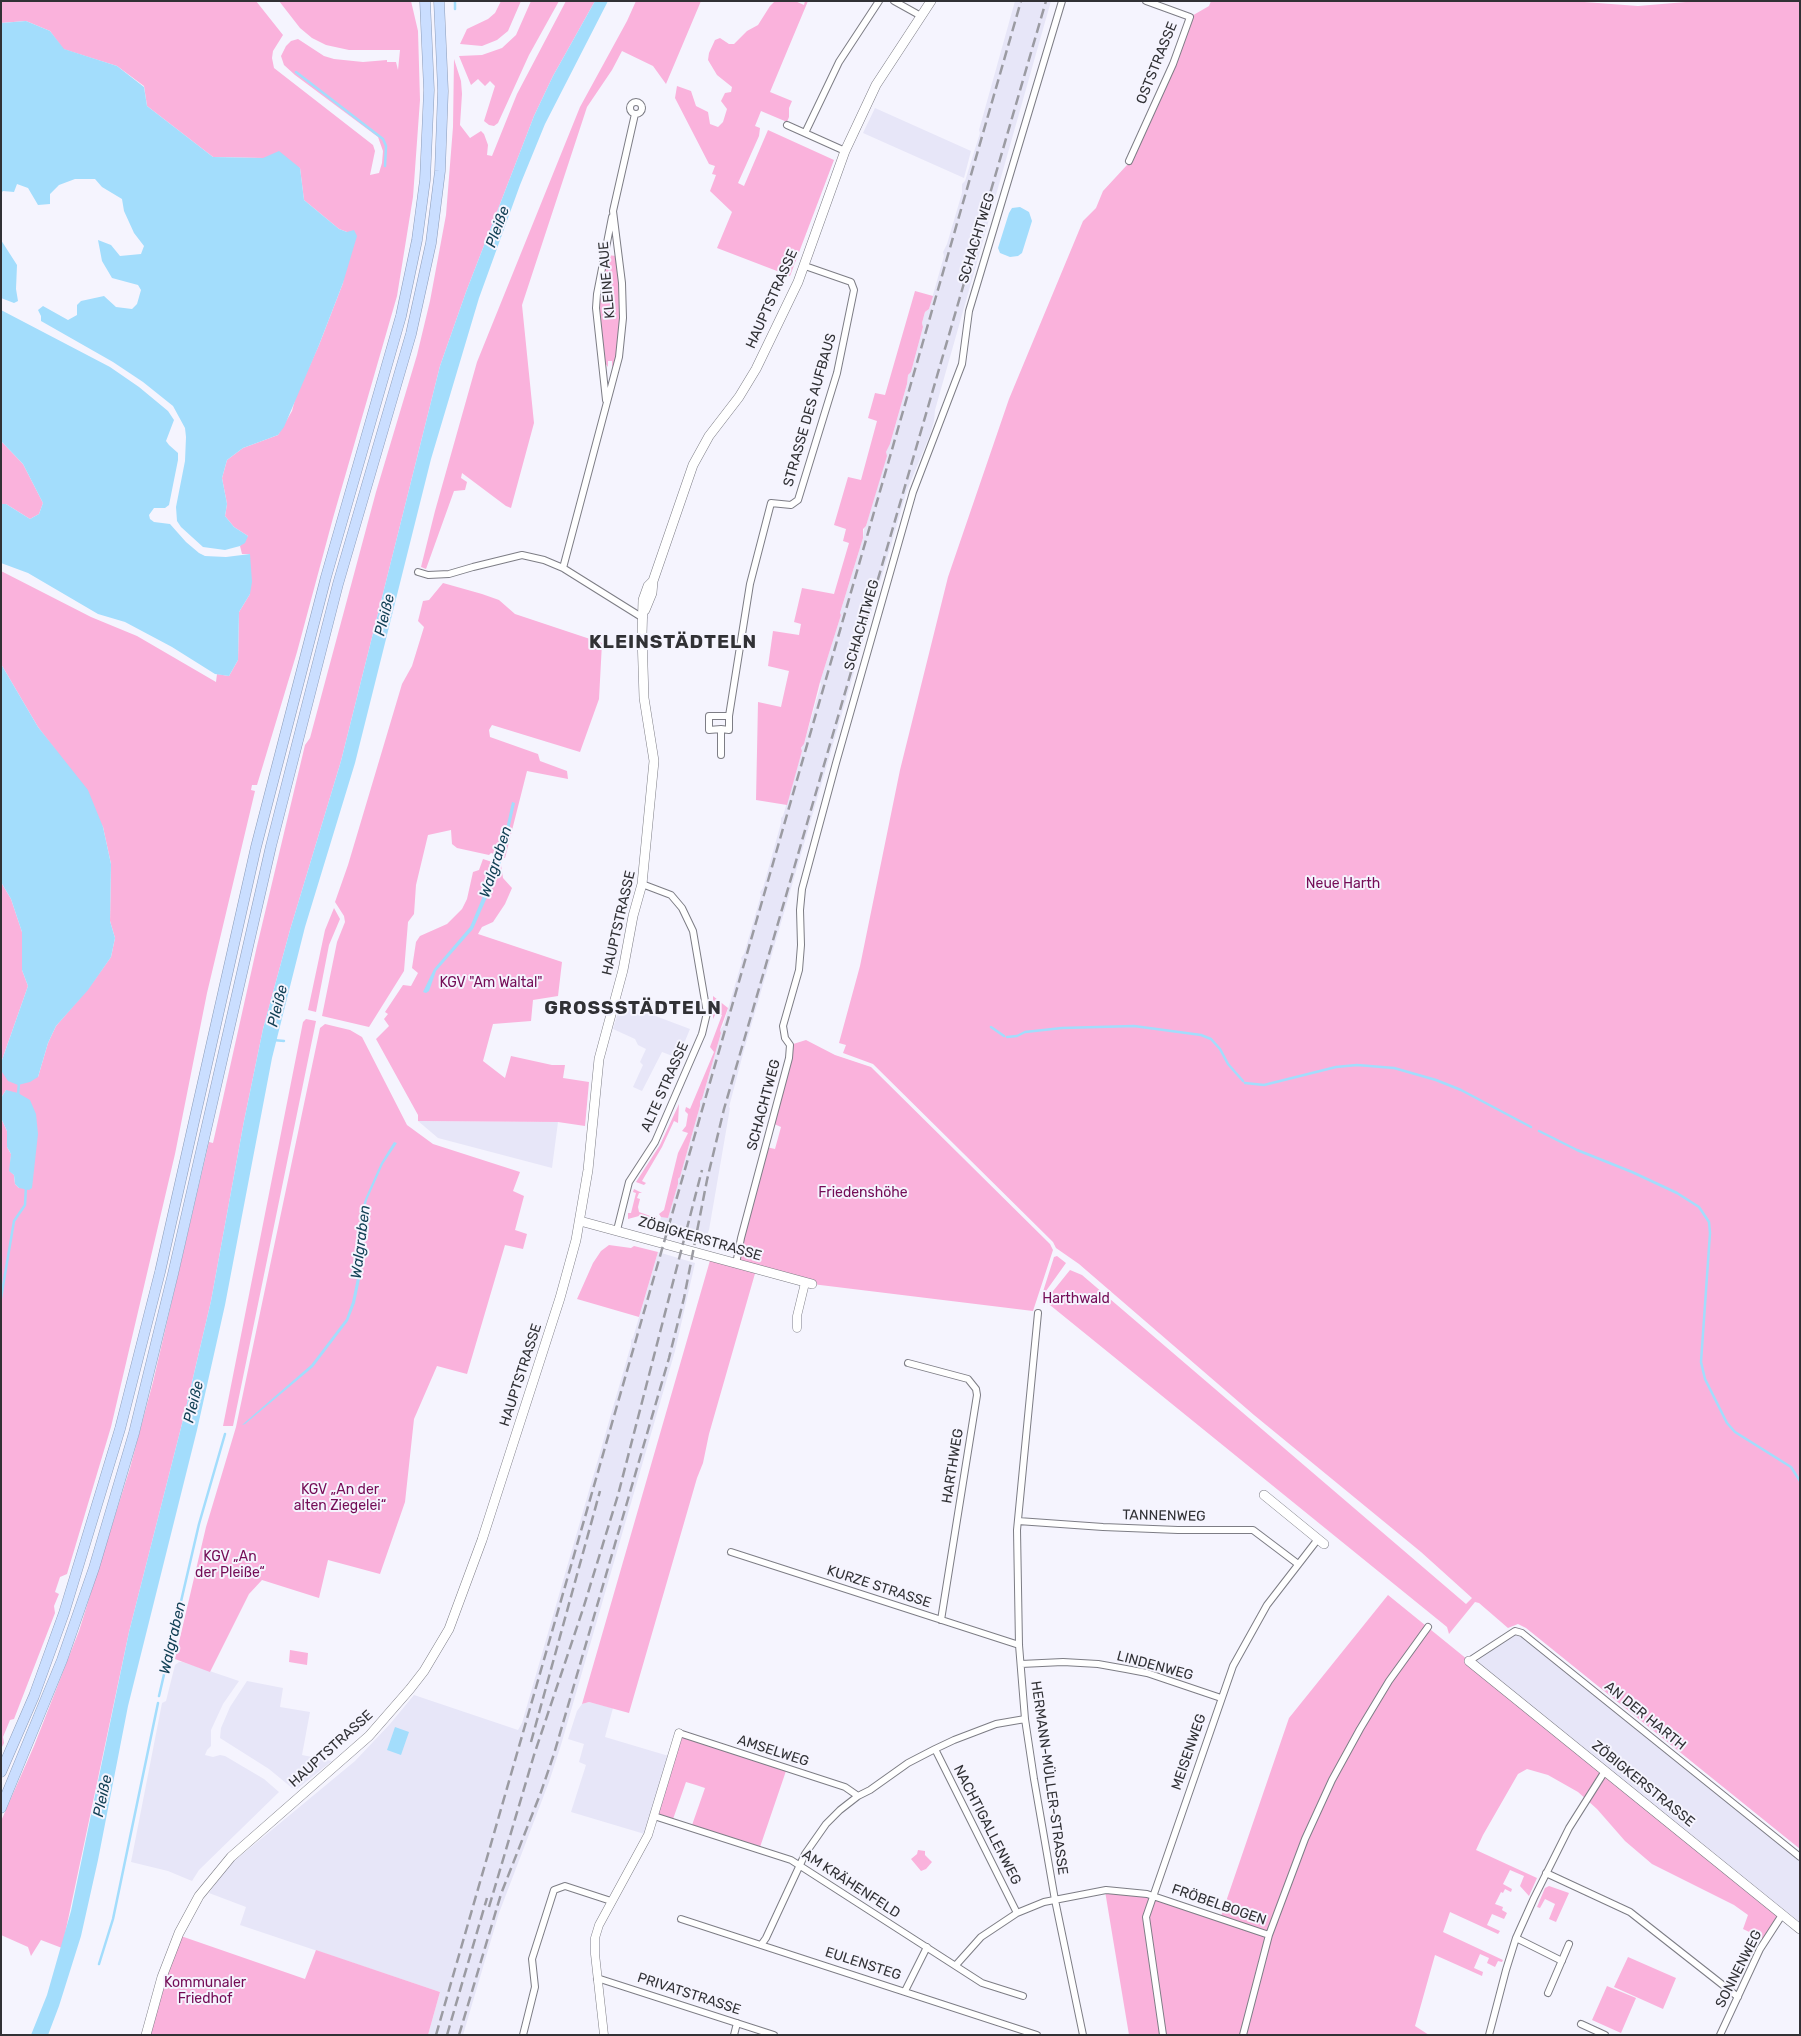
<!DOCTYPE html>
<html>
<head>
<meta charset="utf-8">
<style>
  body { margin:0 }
  #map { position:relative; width:1801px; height:2036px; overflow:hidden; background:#f5f4fe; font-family:Rubik,sans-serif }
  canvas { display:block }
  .frame { position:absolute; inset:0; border:2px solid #313135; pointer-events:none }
</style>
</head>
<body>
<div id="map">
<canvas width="1801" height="2036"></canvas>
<div class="frame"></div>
</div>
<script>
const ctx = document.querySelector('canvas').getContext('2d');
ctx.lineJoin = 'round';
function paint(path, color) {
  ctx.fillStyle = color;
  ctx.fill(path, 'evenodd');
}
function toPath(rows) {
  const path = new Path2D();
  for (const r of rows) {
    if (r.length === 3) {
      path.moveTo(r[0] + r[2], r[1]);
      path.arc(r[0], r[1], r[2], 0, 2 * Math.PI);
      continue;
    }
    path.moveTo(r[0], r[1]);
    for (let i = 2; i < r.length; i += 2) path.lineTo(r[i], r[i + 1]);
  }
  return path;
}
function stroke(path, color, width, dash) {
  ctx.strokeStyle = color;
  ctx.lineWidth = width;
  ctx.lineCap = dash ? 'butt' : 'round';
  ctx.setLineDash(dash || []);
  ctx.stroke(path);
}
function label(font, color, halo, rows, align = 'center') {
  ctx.font = font + ' Rubik,sans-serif';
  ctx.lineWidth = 4;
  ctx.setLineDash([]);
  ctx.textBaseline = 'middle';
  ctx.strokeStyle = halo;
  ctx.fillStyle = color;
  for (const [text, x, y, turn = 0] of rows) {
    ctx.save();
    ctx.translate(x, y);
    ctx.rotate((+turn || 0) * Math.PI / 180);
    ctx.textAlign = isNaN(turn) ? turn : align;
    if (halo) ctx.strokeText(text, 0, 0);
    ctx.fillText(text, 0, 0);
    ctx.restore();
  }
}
paint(toPath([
  [1015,1,1051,1,935,410,934,421,930,435,907,490,744,1050,729,1107,730,1108,709,1230,703,1245,657,1232,661,1217,668,1217,678,1184,678,1179,680,1177,700,1106,700,1101,702,1099,721,1033,720,1030,723,1026,742,961,741,958,744,954,761,895,760,892,763,888,781,823,781,818,783,816,802,751,801,749,804,744,821,684,820,682,841,615,840,613,863,538,864,529,866,526,886,456,886,452,890,444,907,384,908,375,911,372,923,327,922,323,925,312,929,309,944,256,943,252,947,244,962,193,962,184,965,181,980,133,979,130],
  [875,108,971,151,964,178,863,133],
  [621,1003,690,1029,678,1058,662,1052,642,1091,633,1087,643,1065,640,1062,646,1049,638,1045,635,1039,613,1029],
  [418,1121,558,1122,552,1168,438,1138],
  [658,1252,695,1263,675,1351,561,1745,549,1782,499,1913,463,2035,428,2035,440,1992,240,1925,246,1907,209,1893,227,1867,355,1761,390,1724,414,1695,518,1730,522,1723,631,1345,631,1340,633,1338],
  [1515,1631,1800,1857,1800,1929,1469,1661],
  [179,1662,183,1662,239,1681,223,1704,211,1730,211,1746,207,1750,205,1755,213,1757,220,1755,225,1756,264,1779,279,1792,199,1870,192,1881,168,1871,131,1862,162,1703,166,1701,175,1665],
  [247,1681,283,1688,280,1707,310,1712,302,1755,332,1761,297,1789,292,1788,269,1769,220,1738,221,1728,230,1707],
  [589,1702,613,1708,605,1737,672,1757,648,1835,571,1812,586,1765,579,1762,584,1744,568,1739,577,1711,582,1704]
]), '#e7e6f8');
paint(toPath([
  [1,1,256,1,283,35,273,51,272,58,274,68,373,145,375,151,370,175,379,173,382,163,383,151,378,137,295,75,284,65,281,56,286,46,291,41,298,39,324,56,334,59,363,62,387,60,387,62,396,62,398,70,400,50,349,50,326,45,312,38,300,28,279,1,411,1,418,31,420,100,413,197,397,296,333,518,297,652,257,785,252,785,251,790,255,791,207,993,175,1154,111,1427,67,1574,60,1577,55,1592,59,1594,54,1606,55,1613,14,1719,10,1720,3,1737,4,1743,1,1749,1,1118,7,1131,7,1147,11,1154,10,1171,14,1175,15,1184,19,1188,32,1188,32,1175,6,1090,1,1098,1,882,11,899,22,932,22,970,28,986,2,1060,38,1077,48,1043,56,1026,88,989,111,957,115,938,110,921,111,864,103,827,57,752,38,727,1,664,1,571,91,617,137,636,216,682,217,674,229,676,238,660,239,612,250,594,250,554,242,554,240,546,248,536,234,527,225,516,227,504,222,478,227,460,243,448,278,435,292,411,296,396,319,345,343,283,347,232,339,229,304,200,300,168,263,158,213,157,147,106,144,86,117,66,63,49,50,31,26,21,1,23],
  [501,1,521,1,508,31,497,40,482,46,460,44,467,29,488,19,495,13],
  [531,1,559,1,529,55,498,123,494,126,489,125,484,121,495,86,490,81,485,86,478,79,471,85,459,56,482,55,502,48,516,35],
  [566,1,595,1,553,76,534,116,466,292,440,366,341,761,290,930,263,1029,244,1121,211,1301,185,1412,129,1632,62,1948,41,1940,31,1956,28,1947,1,1935,1,1821,34,1746,79,1631,130,1468,153,1382,209,1142,213,1143,257,946,305,745,310,738,376,492,417,355,430,301,446,215,453,127,454,59,461,81,462,94,460,125,470,138,481,131,484,134,488,145,487,155,492,156,517,94],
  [636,1,701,1,666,84,653,66,622,51,612,70,587,107,522,305,534,423,511,508,506,506,462,473,461,478,467,482,465,490,454,491,426,569,421,567,435,511,477,362,580,107,627,21],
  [775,1,795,1,804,5,805,1,808,1,770,92,792,101,789,108,789,117,787,122,761,111,755,126,760,128,759,136,738,183,744,186,768,130,834,160,790,276,717,248,732,212,710,191,716,175,712,174,715,166,709,164,675,98,677,86,691,91,696,106,708,112,710,124,718,127,723,122,727,109,721,101,725,93,731,92,732,87,717,75,708,60,709,53,715,40,720,38,729,44,734,44,747,31,758,25,770,6],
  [1211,1,1571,1,1638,6,1698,1,1800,1,1800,1849,1526,1628,1518,1624,1508,1628,1479,1603,1475,1602,1449,1634,1447,1627,1045,1301,1070,1270,1082,1275,1466,1604,1472,1598,1421,1552,1254,1415,1079,1264,1056,1248,1053,1242,873,1064,843,1053,846,1045,839,1043,860,966,900,770,948,577,1009,399,1083,221,1096,208,1103,191,1127,165,1173,64,1190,17,1209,6],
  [606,255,617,256,620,283,620,318,616,357,612,368,612,361,608,361,608,367,605,363,599,308,599,294],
  [915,291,933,296,929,309,925,312,922,323,923,327,911,372,908,375,907,384,890,444,886,452,887,456,866,526,863,529,863,538,840,613,841,615,820,682,804,744,801,748,802,751,787,805,756,800,758,702,781,707,789,671,768,666,773,631,799,635,801,624,794,622,802,588,834,594,849,543,843,541,846,529,834,525,848,477,861,480,877,421,868,418,875,393,885,395],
  [1,441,23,464,43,503,39,514,30,519,6,504,1,504],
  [443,583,482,594,499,600,515,614,602,643,599,699,580,752,492,725,489,730,490,737,538,754,540,761,567,771,568,779,527,771,505,858,491,853,489,855,457,848,452,844,451,830,428,835,416,885,414,914,408,922,404,971,369,1027,322,1016,337,942,345,922,344,916,335,902,348,865,402,684,412,666,424,627,418,621,423,601,429,600],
  [483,859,501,865,503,878,512,888,505,904,493,922,482,927,478,934,562,962,558,996,533,1000,531,1021,493,1024,483,1061,505,1078,511,1056,552,1065,565,1065,563,1078,589,1082,585,1126,558,1122,418,1121,418,1115,376,1039,389,1026,384,1019,388,1014,385,1012,403,985,411,986,418,973,412,968,416,942,420,936,447,924,462,909,467,899,473,872,479,870],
  [334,908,340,919,329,945,316,1012,308,1010,325,930],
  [713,996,728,1008,720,1030,721,1033,702,1099,700,1101,700,1106,680,1177,678,1179,678,1184,668,1218,661,1217,659,1214,664,1210,678,1153,688,1133,682,1131,686,1126,688,1114,685,1111,686,1107,690,1109,714,1052,710,1047,722,1015,715,1015,713,1019],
  [306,1019,316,1021,233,1426,223,1426,303,1022],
  [325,1024,350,1030,362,1037,407,1125,433,1144,520,1172,513,1191,524,1196,515,1230,527,1234,523,1249,505,1245,467,1374,437,1366,414,1419,405,1502,380,1574,328,1560,319,1598,262,1580,249,1594,210,1672,175,1659,206,1527,236,1427,320,1028],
  [806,1040,835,1055,871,1067,1050,1244,1053,1250,1033,1311,812,1284,756,1270,709,1434,703,1463,697,1478,629,1713,589,1702,582,1704,711,1257,736,1264,766,1147,775,1149,781,1127,772,1123,790,1045],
  [679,1104,678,1123,674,1121,662,1147,642,1181,646,1183,644,1185,636,1182,660,1145],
  [634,1189,642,1193,639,1193,637,1198,640,1199,638,1207,639,1212,653,1217,656,1216,657,1217,656,1221,639,1216,628,1219,628,1213,631,1213,636,1193,633,1192],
  [609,1245,631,1248,634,1246,658,1252,639,1317,577,1299,593,1263,601,1251],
  [1057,1256,1066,1263,1041,1298,1054,1257],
  [1388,1595,1782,1915,1766,1940,1743,1929,1748,1915,1734,1905,1652,1864,1625,1841,1597,1809,1578,1792,1548,1775,1527,1769,1518,1774,1483,1835,1476,1850,1537,1878,1529,1896,1520,1886,1524,1876,1510,1870,1503,1884,1512,1889,1511,1892,1505,1889,1503,1893,1501,1892,1495,1904,1503,1907,1502,1910,1507,1913,1504,1919,1492,1914,1487,1925,1500,1931,1498,1934,1450,1912,1443,1932,1503,1960,1502,1962,1498,1961,1495,1967,1487,1963,1489,1958,1480,1954,1474,1968,1483,1972,1482,1976,1435,1955,1415,2026,1429,2035,1129,2035,1105,1891,1147,1894,1220,1919,1289,1718],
  [290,1650,308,1653,307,1665,289,1662],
  [679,1733,787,1768,759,1850,691,1828,705,1788,696,1785,686,1782,672,1822,654,1816],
  [918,1850,925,1851,925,1855,932,1862,926,1869,921,1871,911,1859,917,1854],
  [1549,1886,1569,1893,1556,1922,1549,1919,1555,1904,1545,1899,1540,1908,1537,1907,1545,1888],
  [178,1935,305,1979,316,1950,440,1992,428,2035,146,2035],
  [1628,1957,1676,1978,1663,2009,1614,1987],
  [1607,1986,1636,1998,1621,2033,1592,2020]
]), '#fab2dc');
paint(toPath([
  [595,1,608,1,545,124,520,185,479,298,431,459,355,763,305,927,272,1058,225,1305,197,1430,128,1706,98,1860,81,1936,59,2006,48,2035,31,2035,47,1995,71,1911,129,1632,185,1412,211,1301,244,1121,263,1029,290,930,341,761,440,366,466,292,534,116,553,76],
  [26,21,50,31,64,49,117,66,144,87,147,106,213,157,263,158,279,151,300,168,304,200,339,229,347,232,354,230,357,236,343,283,319,345,284,427,278,435,243,448,227,460,222,478,227,504,225,516,234,527,248,536,245,543,240,546,225,550,203,547,181,527,177,521,176,507,185,461,186,437,185,428,173,406,143,382,113,362,41,321,41,316,38,310,43,306,68,320,77,315,77,305,81,301,104,296,116,307,132,309,137,304,141,290,138,285,112,278,102,261,98,240,111,245,120,256,141,254,144,246,134,233,124,211,122,199,102,187,95,179,75,179,59,185,50,194,50,204,38,205,28,188,17,184,14,192,3,191,1,193,1,23],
  [1020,207,1029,212,1032,221,1022,253,1018,256,1010,257,1000,253,998,248,1009,213,1012,208],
  [1,240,17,265,16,289,18,301,14,303,1,298],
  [1,310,110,367,139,387,168,411,174,420,166,441,169,445,178,453,178,460,169,505,165,508,154,508,149,515,150,519,154,522,170,524,186,542,199,553,205,556,226,557,250,554,252,582,250,594,239,612,238,660,229,676,215,674,172,647,125,622,98,614,28,573,1,563,1,504,6,504,30,519,39,514,43,503,23,464,1,441],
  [1,664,38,727,88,790,103,827,111,864,110,921,115,938,111,957,88,990,56,1026,48,1043,38,1077,30,1082,18,1085,8,1081,2,1072,2,1060,28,986,22,970,22,932,11,899,1,882],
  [512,802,515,803,503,857,500,856],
  [497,863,501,865,500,868,473,929,436,971,429,991,426,993,423,992,434,969,470,927],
  [6,1090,18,1093,30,1100,36,1114,38,1134,32,1188,29,1190,19,1188,15,1184,14,1175,9,1171,11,1154,7,1147,7,1131,1,1118,1,1098],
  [394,1142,397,1143,383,1164,367,1200,363,1216,363,1264,355,1303,348,1321,313,1367,245,1424,242,1425,311,1365,346,1319,352,1302,360,1264,360,1216,365,1199,381,1163],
  [395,1727,409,1732,401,1755,387,1750]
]), '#a3ddfc');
stroke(toPath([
  [455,1,455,9],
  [296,72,383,139,386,146,385,166],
  [498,867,502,855],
  [991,1027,1004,1036],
  [1007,1037,1017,1036,1025,1032,1062,1028,1134,1026,1201,1035,1211,1039,1220,1049,1228,1064,1243,1081],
  [273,1040,284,1041],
  [1245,1083,1264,1085,1336,1067,1357,1065,1394,1068,1436,1080,1461,1090,1531,1127],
  [18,1096,19,1082],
  [1539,1131,1577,1150,1632,1172,1677,1193,1699,1207,1709,1222,1710,1233,1701,1362,1705,1379,1727,1423,1735,1432,1791,1467,1800,1481],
  [1,1298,14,1221,25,1205,26,1186],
  [159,1696,199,1524,225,1434],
  [99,1964,113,1919,158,1703]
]), '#a3ddfc', 2.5);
const minor = toPath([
  [894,1,921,16],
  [636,108,6],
  [787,125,845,151],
  [805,133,839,62,879,1],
  [1129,161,1173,64,1190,17,1146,1],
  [606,400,596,308,597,294,612,217],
  [563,568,619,357,623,318,622,283,613,211,635,114],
  [418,572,428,575,449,574,473,567,522,555,544,560,563,568,643,618],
  [721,729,709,730,709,716,729,716],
  [721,755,721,729,729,730,729,716,750,584,771,503,791,505,798,500,837,373,854,290,851,282,805,266],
  [617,1230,629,1182,655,1142,702,1034,707,1013,693,931,682,908,671,895,642,884],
  [736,1264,741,1238,789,1058,790,1045,785,1038,783,1026,799,970,801,945,800,910,802,889,836,763,913,492,962,364,969,311,1062,1],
  [1038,1313,1017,1530,1019,1645,1025,1719,1034,1779,1055,1900,1083,2035],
  [908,1363,968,1379,976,1389,977,1395,941,1620],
  [1018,1521,1103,1527,1178,1530,1253,1530,1298,1564],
  [731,1552,1019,1645],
  [1469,1661,1515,1631,1522,1633,1800,1857],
  [1021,1664,1063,1662,1098,1664,1126,1669,1147,1673,1221,1698],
  [679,1733,845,1787,858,1796],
  [935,1749,1017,1913],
  [654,1816,791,1860,982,1983,1023,1996],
  [1546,1873,1630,1912,1738,1997],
  [681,1919,1037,2035],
  [1516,1938,1562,1961],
  [761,1945,766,1938,805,1854,826,1824,840,1810,858,1796,870,1790,908,1763,935,1749,954,1740,996,1724,1025,1719],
  [956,1965,981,1937,1017,1913,1044,1902,1106,1890,1147,1894,1269,1935],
  [597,1978,774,2035],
  [905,1991,927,1947],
  [1548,1993,1569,1944],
  [1581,2024,1605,2035],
  [523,2035,535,1987,532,1959,554,1890,565,1886,611,1901],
  [734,2035,737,2023],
  [1163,2035,1146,1917,1233,1666,1267,1605,1318,1539],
  [1243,2035,1269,1935,1305,1839,1332,1780,1360,1729,1389,1681,1428,1627],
  [1489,2035,1506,1970,1516,1938,1534,1898,1569,1828,1605,1771],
  [1720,2035,1760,1949,1782,1915]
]);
const tertiary = toPath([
  [797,1328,797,1316,805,1283],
  [604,2035,595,1954,595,1938,599,1925,648,1835,679,1733]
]);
const secondary = toPath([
  [645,610,652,593,653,581,693,465,709,436,739,397,756,369,798,282,845,151,876,85,931,1],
  [580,1221,812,1284],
  [1264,1495,1324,1544],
  [1469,1661,1800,1929],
  [146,2035,162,1977,179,1933,199,1896,231,1857,369,1736,410,1689,424,1671,449,1629,482,1540,560,1298,576,1240,588,1170,599,1059,623,970,633,916,642,884,654,761,644,698,642,635,643,600,648,586,653,581]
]);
const trunk = toPath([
  [1,1772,34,1696,64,1613,120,1429,160,1272,256,847,326,577,401,316,417,240,425,180,429,90,425,1],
  [1,1808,62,1660,94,1568,134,1433,173,1274,271,846,338,584,411,334,431,243,440,171,443,91,439,1]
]);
stroke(minor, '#7d7d85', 8);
stroke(tertiary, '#7d7d85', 9);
stroke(secondary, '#7d7d85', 10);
stroke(trunk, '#8c9cb8', 11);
stroke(minor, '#fff', 6);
stroke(tertiary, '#fff', 8);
stroke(secondary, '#fff', 9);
stroke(trunk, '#cadeff', 10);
stroke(toPath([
  [531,1742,600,1491],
  [489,1907,534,1755,583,1609,618,1495,702,1170],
  [436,2035,1021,1],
  [447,2035,487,1898],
  [459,2035,501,1894,541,1792,554,1754,669,1358,684,1298,707,1180,724,1109,1046,1]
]), '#9b9ba2', 2.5, [10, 5]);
label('14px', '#313135', '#f5f4fe', [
  ["OSTSTRASSE",1157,63,-68],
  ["SCHACHTWEG",977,238,-73],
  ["KLEINE AUE",607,280,-95],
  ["HAUPTSTRASSE",772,299,-66],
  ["STRASSE DES AUFBAUS",810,410,-74],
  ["SCHACHTWEG",862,625,-74],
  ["HAUPTSTRASSE",619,923,-77],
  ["ALTE STRASSE",665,1087,-66],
  ["SCHACHTWEG",764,1105,-75],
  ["ZÖBIGKERSTRASSE",700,1239,16],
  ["HAUPTSTRASSE",521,1375,-72],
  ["HARTHWEG",953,1466,-81],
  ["TANNENWEG",1164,1516,1],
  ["KURZE STRASSE",879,1587,18],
  ["LINDENWEG",1155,1666,15],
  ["AN DER HARTH",1645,1716,39],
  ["HAUPTSTRASSE",331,1749,-42],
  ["AMSELWEG",773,1751,18],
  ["MEISENWEG",1189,1752,-71],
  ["HERMANN-MÜLLER-STRASSE",1049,1778,82],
  ["ZÖBIGKERSTRASSE",1643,1784,39],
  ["NACHTIGALLENWEG",987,1825,63],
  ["AM KRÄHENFELD",851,1884,33],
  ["FRÖBELBOGEN",1219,1905,19],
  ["EULENSTEG",863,1964,18],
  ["SONNENWEG",1739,1969,-63],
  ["PRIVATSTRASSE",689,1994,18]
]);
label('14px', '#740c56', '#f5f4fe', [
  ["Neue Harth",1343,884],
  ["KGV \"Am Waltal\"",491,983],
  ["Friedenshöhe",863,1193],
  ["Harthwald",1076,1299],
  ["KGV „An der",340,1490],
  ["alten Ziegelei“",340,1506],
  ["KGV „An",230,1557],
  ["der Pleiße“",230,1573],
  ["Kommunaler",205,1983],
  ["Friedhof",205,1999]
]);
label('italic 15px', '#113f54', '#f5f4fe', [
  ["Pleiße",498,227,-70],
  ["Pleiße",385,615,-76],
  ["Walgraben",496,862,-72],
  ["Pleiße",278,1006,-76],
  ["Walgraben",361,1242,-83],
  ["Pleiße",194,1402,-76],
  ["Walgraben",173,1638,-77],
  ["Pleiße",103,1796,-78]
]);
ctx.letterSpacing = '1px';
label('bold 19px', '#313135', '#f5f4fe', [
  ["KLEINSTÄDTELN",673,643],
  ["GROSSSTÄDTELN",633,1009]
]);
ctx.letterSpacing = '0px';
</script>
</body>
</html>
